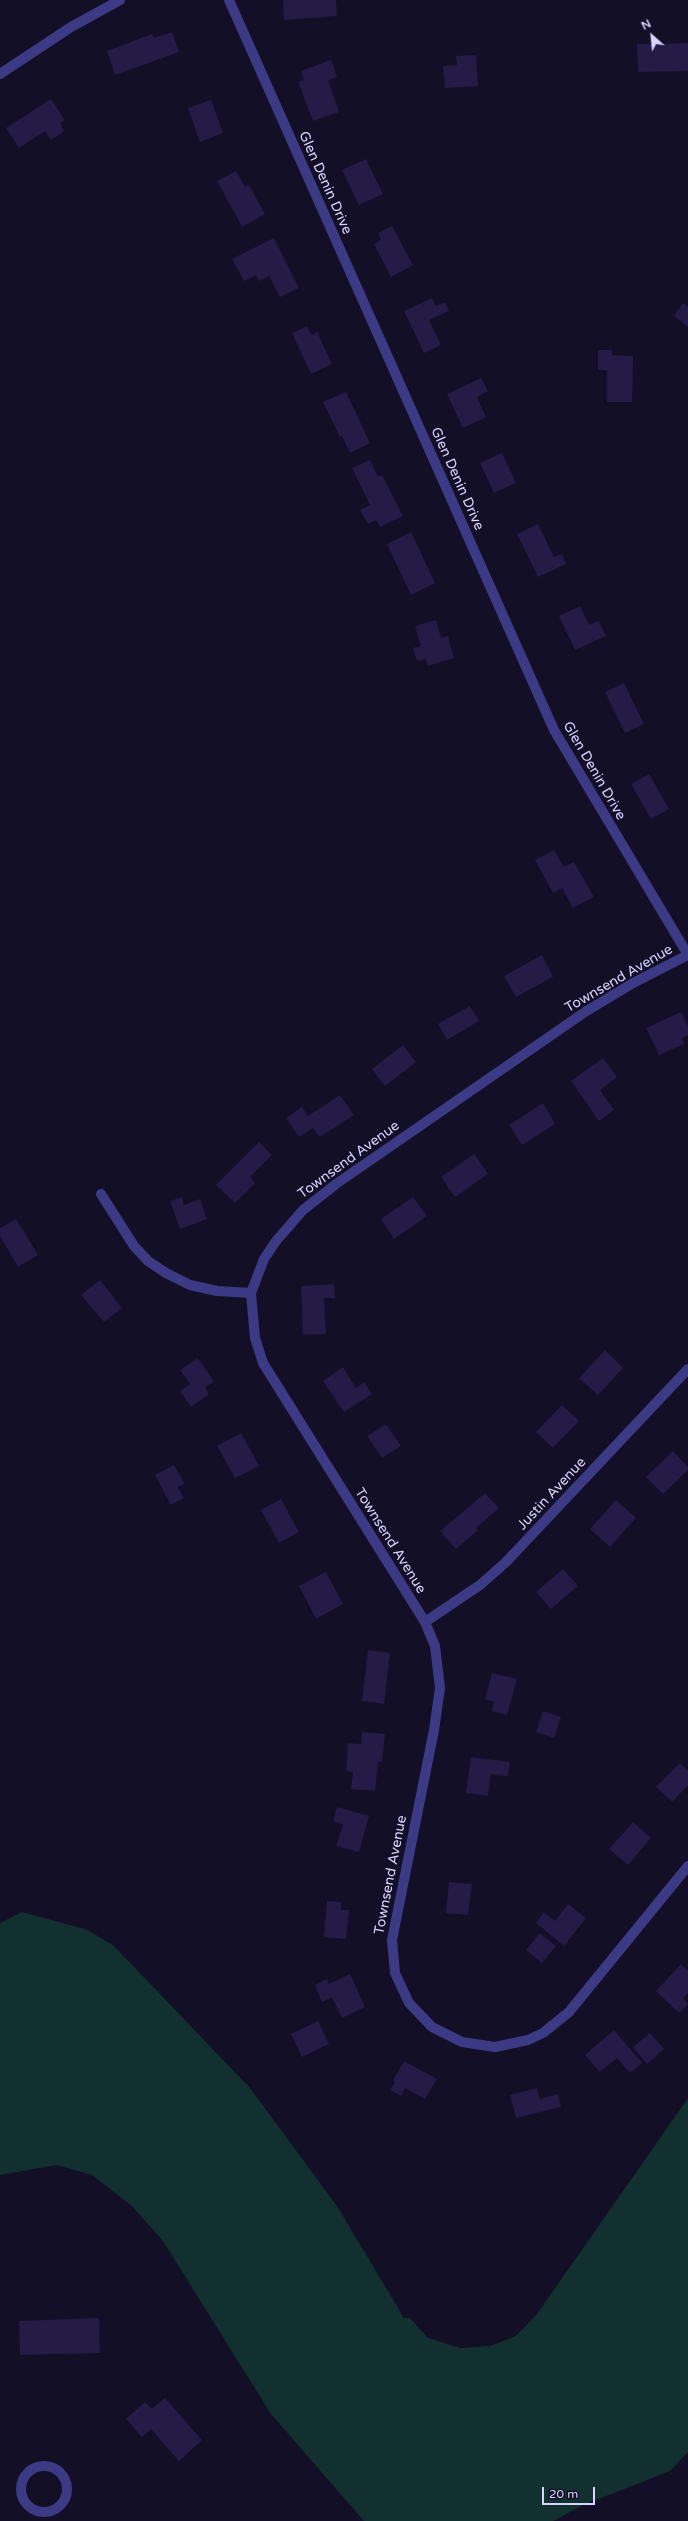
<!DOCTYPE html>
<html>
<head>
<meta charset="utf-8">
<style>
  body { margin:0 }
  #map { position:relative; width:688px; height:2521px; overflow:hidden; background:#130f26; font-family:"Varela Round",sans-serif }
  canvas { display:block }
  .north { position:absolute; left:632px; top:16px; width:40px; height:40px; -webkit-text-stroke:3px #130f26; paint-order:stroke; rotate:333deg; font-size:11px; font-weight:700; line-height:16px; text-align:center; color:#d9d4ff }
  .north::after { content:''; display:block; margin:auto; width:14px; height:18px; background:#d9d4ff; clip-path:polygon(50% 0,100% 100%,50% 72%,0 100%) }
  .scale { position:absolute; left:542px; top:2487px; width:53px; height:18px; box-sizing:border-box; border:2px solid #d9d4ff; border-top:0; padding-left:5px; font-size:12px; line-height:14px; white-space:nowrap; color:#d9d4ff; -webkit-text-stroke:3px #130f26; paint-order:stroke }
</style>
</head>
<body>
<div id="map">
<canvas width="688" height="2521"></canvas>
<div class="north">N</div>
<div class="scale">20 m</div>
</div>
<script>
const ctx = document.querySelector('canvas').getContext('2d');
ctx.lineJoin = 'round';
function paint(path, color) {
  ctx.fillStyle = color;
  ctx.fill(path, 'evenodd');
}
function toPath(rows) {
  const path = new Path2D();
  for (const r of rows) {
    if (r.length === 3) {
      path.moveTo(r[0] + r[2], r[1]);
      path.arc(r[0], r[1], r[2], 0, 2 * Math.PI);
      continue;
    }
    path.moveTo(r[0], r[1]);
    for (let i = 2; i < r.length; i += 2) path.lineTo(r[i], r[i + 1]);
  }
  return path;
}
function stroke(path, color, width, dash) {
  ctx.strokeStyle = color;
  ctx.lineWidth = width;
  ctx.lineCap = dash ? 'butt' : 'round';
  ctx.setLineDash(dash || []);
  ctx.stroke(path);
}
function label(font, color, halo, rows, align = 'center') {
  ctx.font = font + ' "Varela Round",sans-serif';
  ctx.lineWidth = 3;
  ctx.setLineDash([]);
  ctx.textBaseline = 'middle';
  ctx.strokeStyle = halo;
  ctx.fillStyle = color;
  for (const [text, x, y, turn = 0] of rows) {
    ctx.save();
    ctx.translate(x, y);
    ctx.rotate((+turn || 0) * Math.PI / 180);
    ctx.textAlign = isNaN(turn) ? turn : align;
    if (halo) ctx.strokeText(text, 0, 0);
    ctx.fillText(text, 0, 0);
    ctx.restore();
  }
}
paint(toPath([
  [22,1912,88,1930,114,1946,250,2088,337,2206,404,2318,410,2318,428,2338,461,2348,490,2346,516,2336,537,2314,688,2098,688,2452,670,2471,583,2505,553,2521,364,2521,271,2414,163,2241,132,2206,92,2175,56,2165,0,2175,0,1923]
]), '#12302f');
paint(toPath([
  [283,0,336,0,337,16,284,20],
  [172,32,179,52,115,75,107,51,152,34,154,38],
  [688,43,688,71,638,72,637,44],
  [476,55,478,86,445,88,443,66,457,65,456,56],
  [331,60,337,77,328,80,339,112,313,121,298,82,304,80,301,71],
  [51,99,65,120,60,123,64,131,51,140,45,131,19,148,6,128],
  [211,100,223,133,200,142,188,108],
  [366,159,383,194,359,205,342,170],
  [236,171,245,187,249,185,265,214,242,227,217,181],
  [392,226,413,265,391,277,374,244,381,240,378,233],
  [274,238,299,288,280,297,269,276,259,281,256,275,244,281,232,259],
  [432,298,436,306,445,302,449,311,429,320,441,345,424,353,404,311],
  [683,303,688,307,688,327,674,316],
  [307,326,312,335,317,332,332,364,311,374,292,333],
  [598,350,612,350,612,355,633,356,632,402,607,402,607,370,598,370],
  [481,378,488,391,477,397,486,417,463,428,447,394],
  [346,392,370,443,350,453,342,436,340,437,323,402],
  [502,453,516,483,494,493,480,463],
  [370,460,378,477,382,475,403,516,380,527,376,520,368,524,360,510,370,505,352,468],
  [538,524,554,557,562,554,566,564,538,577,517,534],
  [411,532,435,583,411,595,387,544],
  [580,606,589,625,599,621,606,636,575,650,559,616],
  [436,620,441,638,448,636,454,658,428,666,426,659,417,661,413,648,421,646,415,626],
  [624,683,644,724,625,733,605,692],
  [649,774,669,809,651,819,631,784],
  [554,850,564,867,574,862,594,897,573,908,562,888,553,893,535,860],
  [542,955,553,977,516,997,504,976],
  [470,1006,479,1021,447,1040,438,1024],
  [681,1012,688,1026,688,1035,682,1038,684,1044,659,1055,646,1028],
  [403,1045,416,1062,385,1086,372,1069],
  [603,1058,617,1077,600,1090,614,1110,599,1121,571,1081],
  [340,1095,354,1115,320,1137,313,1128,299,1137,286,1118,302,1107,308,1116],
  [543,1103,555,1124,522,1145,509,1125],
  [259,1142,272,1155,250,1177,255,1183,235,1203,216,1185],
  [474,1154,488,1174,455,1197,441,1177],
  [182,1197,184,1205,200,1199,207,1219,180,1229,170,1201],
  [413,1197,427,1216,394,1239,381,1219],
  [16,1219,38,1255,18,1267,0,1236,0,1228],
  [100,1280,122,1308,104,1322,81,1295],
  [334,1284,335,1298,324,1298,326,1334,303,1335,301,1286],
  [605,1350,623,1368,598,1395,579,1378],
  [198,1358,214,1381,205,1388,209,1394,191,1407,180,1391,190,1384,180,1370],
  [343,1367,356,1388,364,1382,372,1394,344,1412,323,1381],
  [562,1405,579,1421,553,1448,536,1432],
  [386,1424,401,1446,382,1458,367,1436],
  [241,1433,259,1466,235,1478,217,1446],
  [673,1451,688,1467,688,1470,663,1494,646,1477],
  [174,1465,185,1484,178,1487,184,1498,171,1505,155,1475],
  [485,1493,499,1508,476,1528,478,1530,456,1549,440,1531],
  [281,1499,299,1532,279,1543,261,1510],
  [616,1500,636,1518,610,1547,590,1529],
  [563,1569,578,1586,551,1609,536,1592],
  [326,1572,343,1604,316,1619,299,1586],
  [368,1650,390,1653,384,1704,362,1701],
  [492,1673,517,1679,507,1715,492,1711,494,1702,485,1699],
  [543,1711,561,1717,554,1738,536,1732],
  [362,1732,385,1734,382,1762,378,1762,375,1791,351,1789,353,1772,346,1771,348,1743,361,1744],
  [471,1757,510,1762,508,1776,491,1774,488,1796,466,1793],
  [680,1763,688,1771,688,1785,672,1802,656,1787],
  [337,1807,369,1816,359,1852,336,1846,343,1824,333,1821],
  [633,1822,651,1838,628,1865,609,1849],
  [449,1882,472,1884,468,1915,446,1913],
  [327,1901,341,1902,341,1910,349,1910,346,1939,324,1937],
  [568,1904,586,1918,564,1946,536,1923,544,1912,555,1921],
  [540,1933,556,1946,542,1963,526,1950],
  [681,1964,688,1971,688,1993,683,1998,688,2004,679,2013,656,1991],
  [350,1974,365,2007,342,2018,332,1997,322,2002,315,1985,327,1979,329,1984],
  [318,2021,329,2044,302,2057,291,2034],
  [614,2030,642,2063,630,2073,617,2058,600,2072,585,2055],
  [650,2033,664,2049,647,2064,633,2047],
  [404,2061,437,2079,425,2099,405,2088,401,2096,390,2090,395,2082,393,2080],
  [537,2088,540,2099,558,2094,561,2107,516,2118,510,2095],
  [99,2318,100,2353,20,2355,19,2321],
  [165,2398,202,2440,179,2461,151,2429,142,2437,126,2419,145,2402,152,2409]
]), '#241b47');
stroke(toPath([
  [229,0,554,730,688,955],
  [0,74,71,27,120,0],
  [688,955,633,983,585,1012,336,1184,303,1210,276,1241,264,1259,251,1293,255,1338,263,1363,425,1622,435,1646,440,1688,434,1730,392,1940,395,1973,409,2003,432,2027,462,2042,495,2047,528,2040,543,2033,569,2012,688,1866],
  [101,1194,134,1246,148,1261,166,1273,190,1285,217,1291,251,1293],
  [425,1622,480,1585,506,1562,688,1369],
  [44,2489,23]
]), '#3d3a85', 10);
label('14px', '#d9d4ff', '#130f26', [
  ["Glen Denin Drive",325,183,66],
  ["Glen Denin Drive",457,479,66],
  ["Glen Denin Drive",594,771,60],
  ["Townsend Avenue",619,979,-30],
  ["Townsend Avenue",349,1160,-36],
  ["Justin Avenue",552,1494,-47],
  ["Townsend Avenue",390,1541,58],
  ["Townsend Avenue",391,1875,-79]
]);
</script>
</body>
</html>
